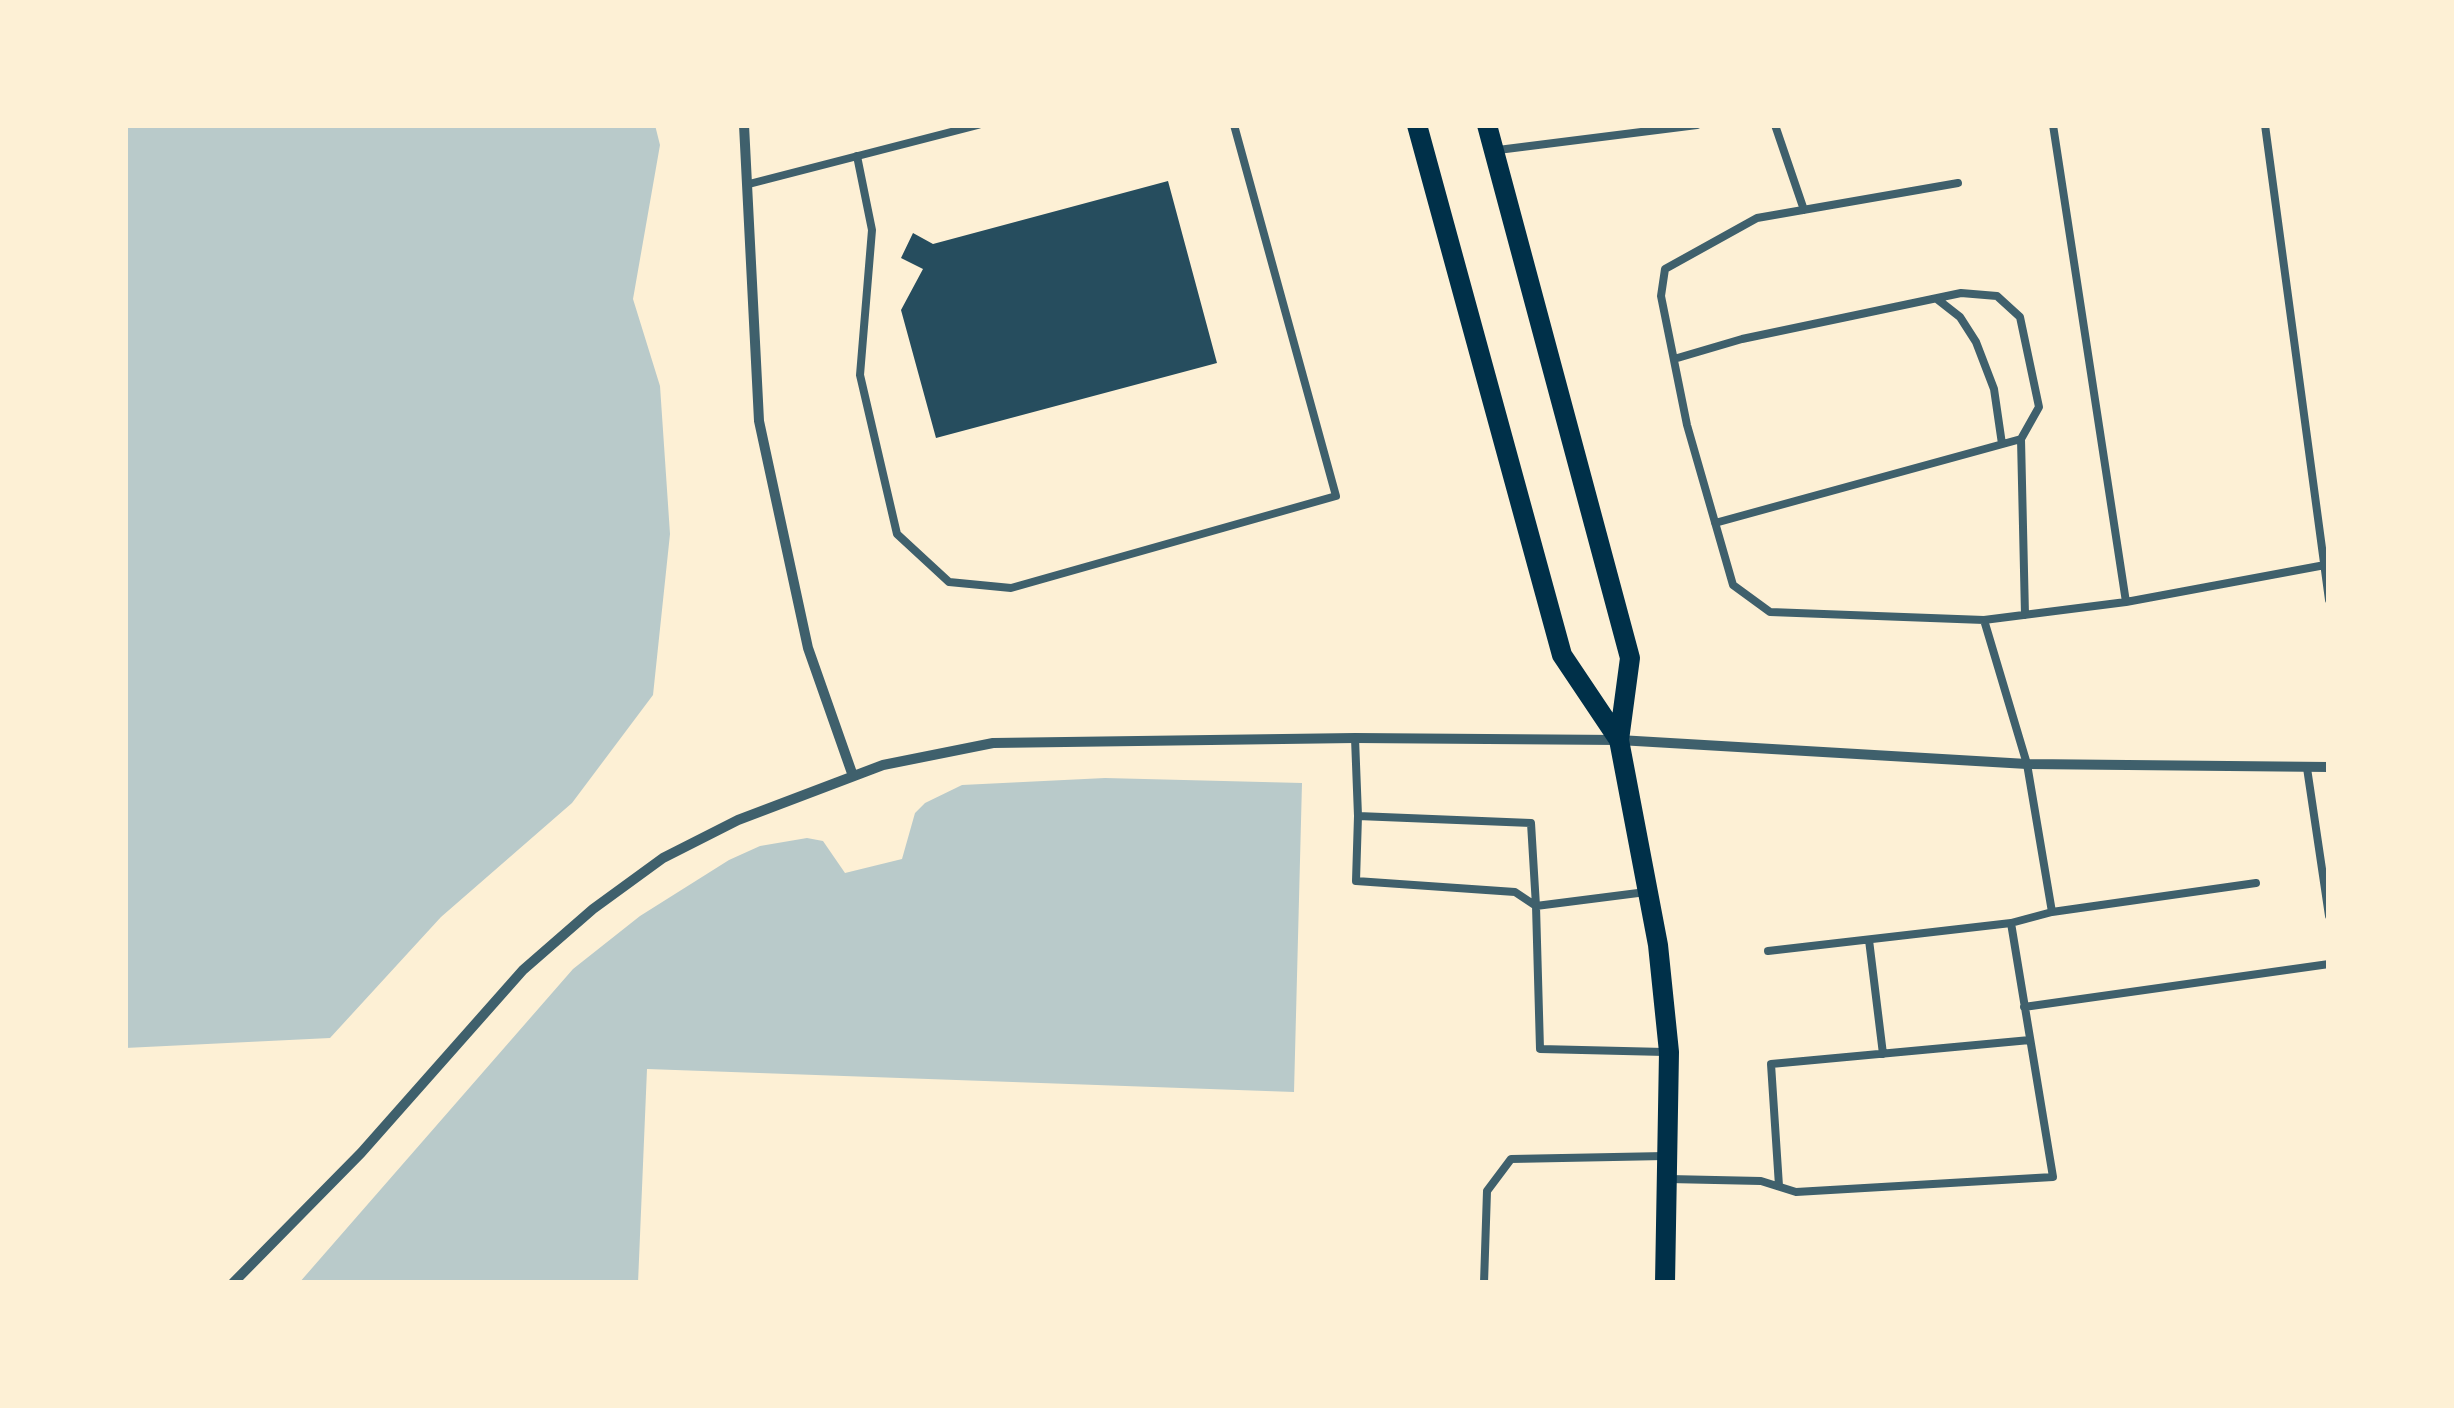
<!DOCTYPE html>
<html>
<head>
<meta charset="utf-8">
<style>
  body { margin:0 }
  #map { position:relative; width:2454px; height:1408px; overflow:hidden; background:#fdf0d5; font-family:Inter,sans-serif }
  canvas { display:block }
  .frame { position:absolute; inset:0; border:128px solid #fdf0d5; pointer-events:none }
</style>
</head>
<body>
<div id="map">
<canvas width="2454" height="1408"></canvas>
<div class="frame"></div>
</div>
<script>
const ctx = document.querySelector('canvas').getContext('2d');
ctx.lineJoin = 'round';
function paint(path, color) {
  ctx.fillStyle = color;
  ctx.fill(path, 'evenodd');
}
function toPath(rows) {
  const path = new Path2D();
  for (const r of rows) {
    path.moveTo(r[0], r[1]);
    for (let i = 2; i < r.length; i += 2) path.lineTo(r[i], r[i + 1]);
  }
  return path;
}
function stroke(path, color, width, dash) {
  ctx.strokeStyle = color;
  ctx.lineWidth = width;
  ctx.lineCap = dash ? 'butt' : 'round';
  ctx.setLineDash(dash || []);
  ctx.stroke(path);
}
paint(toPath([
  [125,125,655,125,660,145,633,299,660,386,670,534,653,695,572,803,441,917,330,1038,125,1048],
  [1105,778,1302,783,1294,1092,647,1069,638,1283,299,1283,573,969,640,916,729,860,760,846,807,838,823,841,845,873,902,859,915,813,925,803,962,785]
]), '#b9caca');
paint(toPath([
  [1168,181,1217,363,936,438,901,310,923,269,901,258,913,233,933,244]
]), '#264d5e');
stroke(toPath([
  [1775,125,1804,210],
  [2053,125,2126,602],
  [2265,125,2329,600],
  [1498,150,1697,125],
  [857,156,872,230,860,375,897,534,949,582,1011,588,1336,496,1234,125],
  [1958,183,1757,218,1665,269,1661,296,1687,425,1733,585,1770,612,1984,620,2027,764,2052,912,2011,923],
  [749,184,978,125],
  [1937,299,1960,317,1976,342,1994,389,2002,444],
  [1674,359,1742,339,1961,293,1997,296,2020,317,2039,407,2021,439,2025,615],
  [1715,523,2021,439],
  [1984,620,2126,602,2325,565],
  [1355,738,1358,816,1531,823,1536,906,1646,892],
  [2307,768,2329,916],
  [1358,816,1356,881,1515,892,1536,906,1540,1049,1665,1052],
  [2052,912,2256,883],
  [1869,940,1883,1054],
  [2024,1007,2329,964],
  [1669,1179,1761,1181,1796,1192,2053,1177,2011,923,1768,951],
  [1779,1186,1771,1064,2030,1040],
  [1484,1283,1487,1191,1511,1159,1665,1156]
]), '#3f606c', 8);
stroke(toPath([
  [744,125,759,421,808,648,853,776],
  [233,1283,361,1153,523,970,593,909,663,858,738,820,883,765,993,743,1355,738,1619,740,2027,764,2329,767]
]), '#3f606c', 10);
stroke(toPath([
  [1417,125,1562,655,1619,740],
  [1487,125,1630,658,1619,740,1658,945,1669,1052,1665,1283]
]), '#003049', 20);
</script>
</body>
</html>
